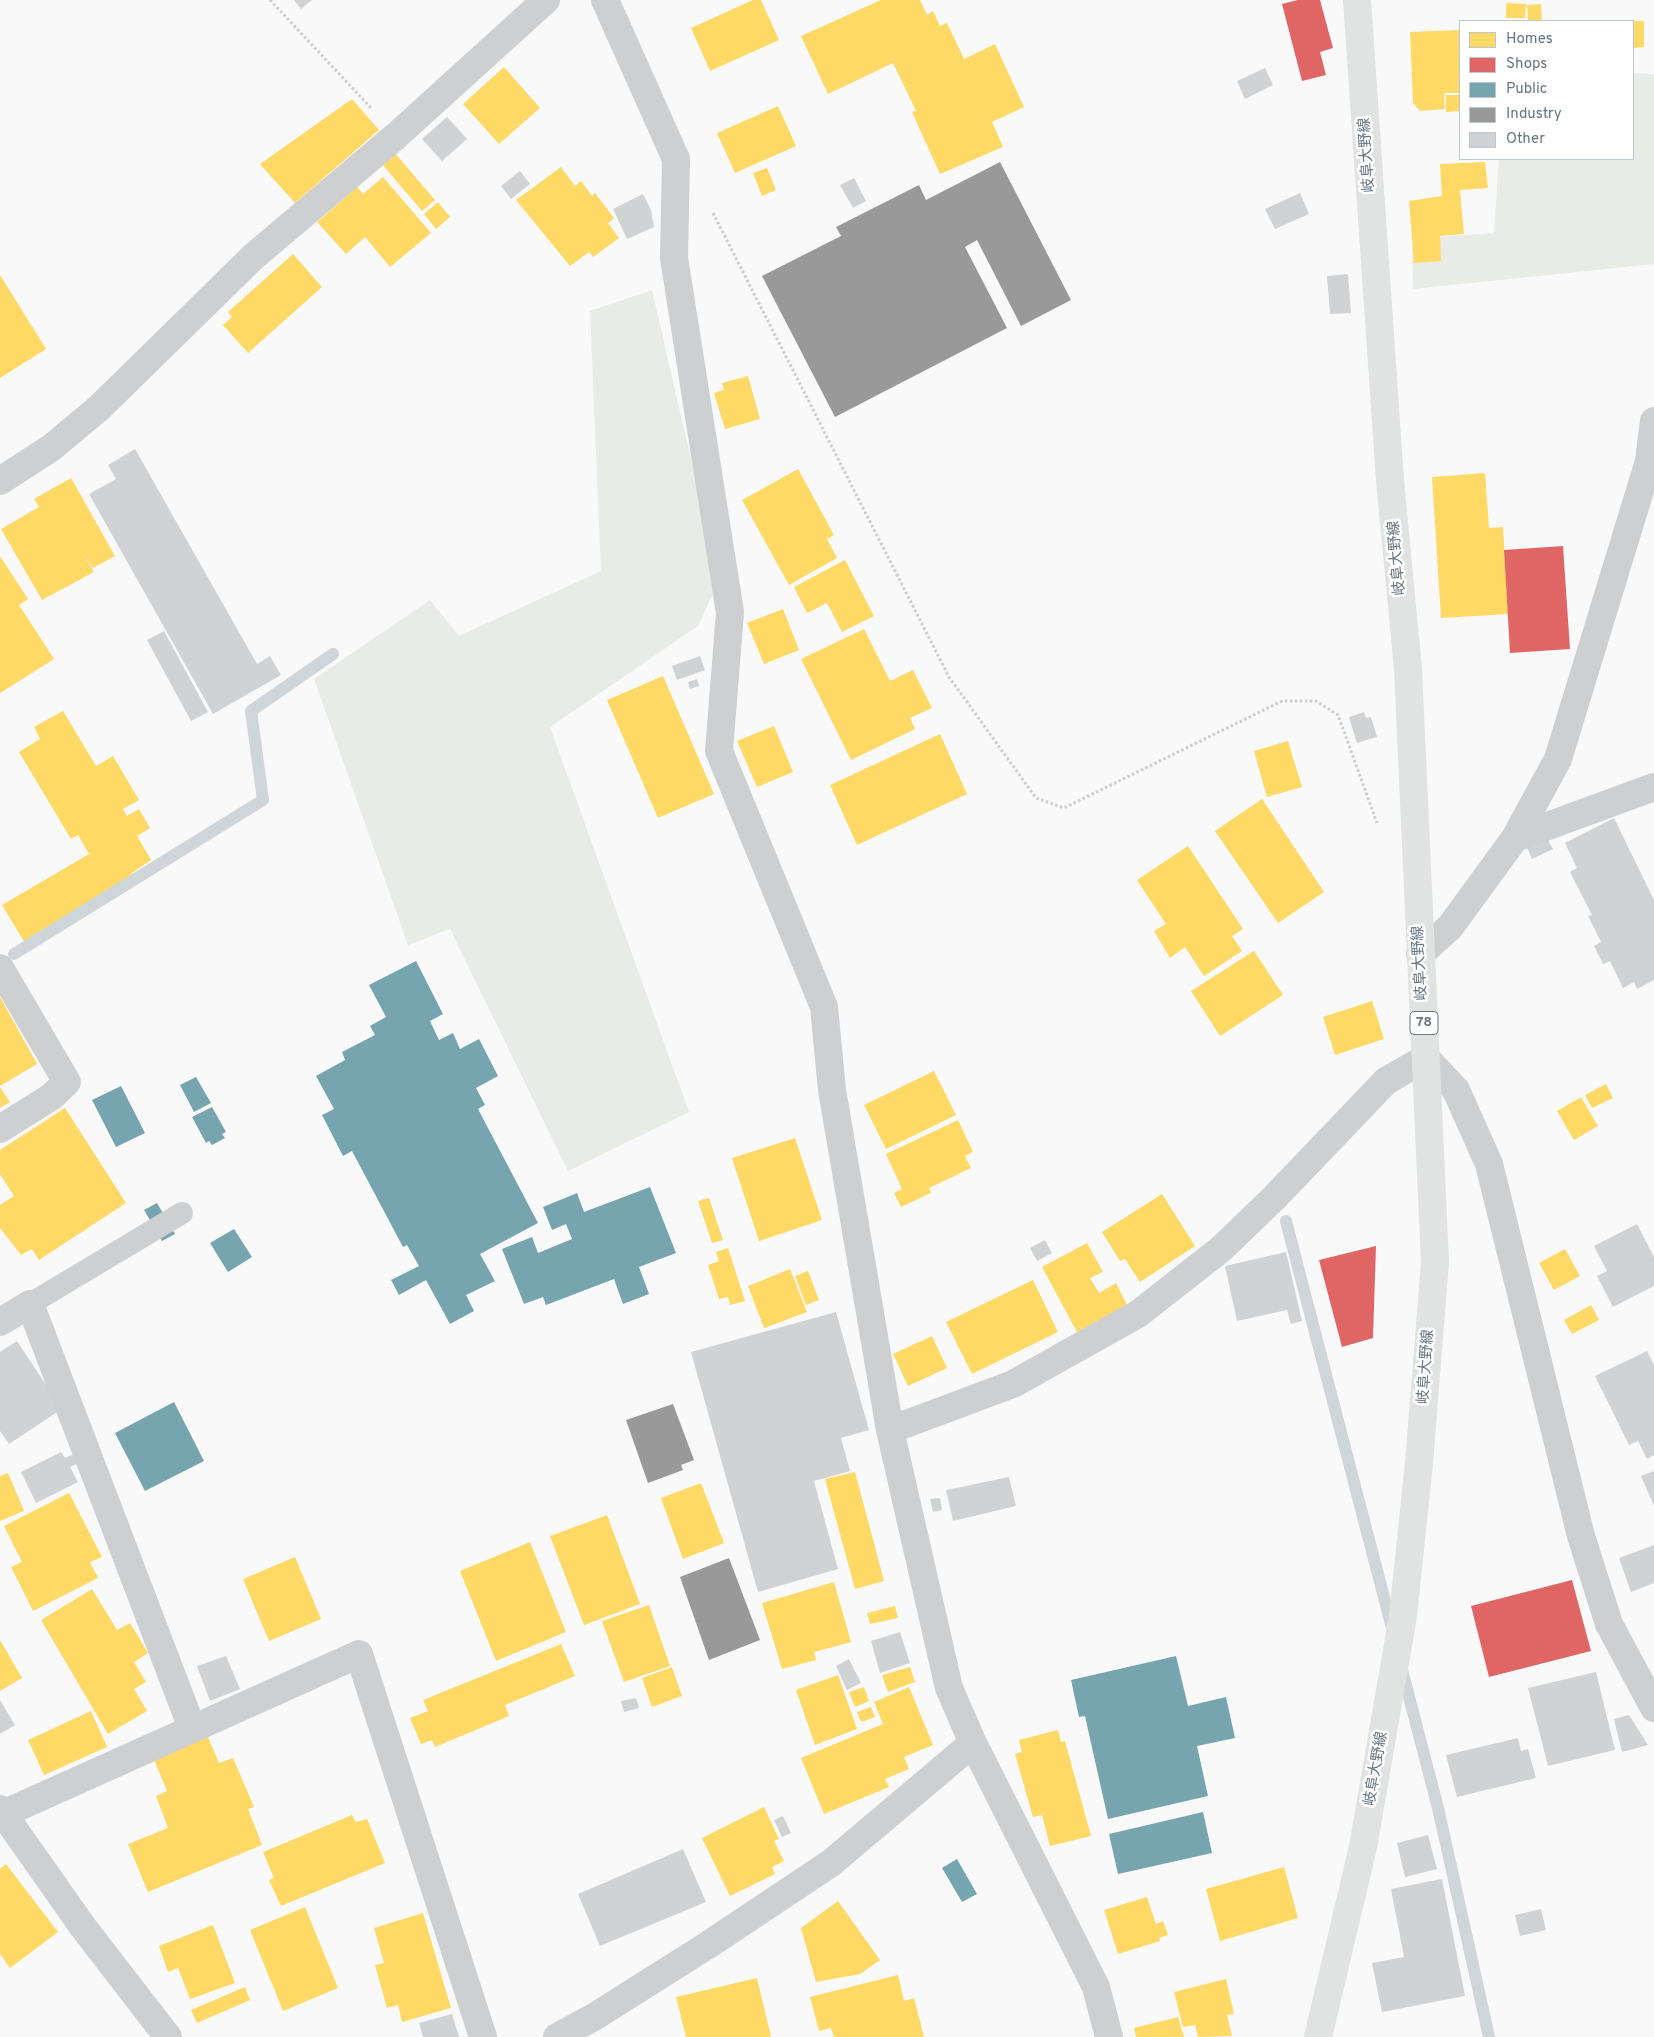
<!DOCTYPE html>
<html>
<head>
<meta charset="utf-8">
<style>
  body { margin:0 }
  #map { position:relative; width:1654px; height:2037px; overflow:hidden; background:#f9f9f9; font-family:Overpass,sans-serif }
  canvas { display:block }
  .legend { position:absolute; left:1459px; top:20px; width:175px; height:140px; box-sizing:border-box; background:#fff; border:1px solid #c1c8cd; margin:0; padding:6px 9px; list-style:none; font-size:15px; color:#657683 }
  .legend li { display:flex; align-items:center; gap:10px; height:25px }
  .legend b { width:25px; border:1px solid #c1c8cd }
</style>
</head>
<body>
<div id="map">
<canvas width="1654" height="2037"></canvas>
<ul class="legend">
<li><b style="height:14px;background:#ffd966"></b>Homes</li>
<li><b style="height:14px;background:#e06666"></b>Shops</li>
<li><b style="height:14px;background:#76a5af"></b>Public</li>
<li><b style="height:14px;background:#999"></b>Industry</li>
<li><b style="height:14px;background:#d0d2d3"></b>Other</li>
</ul>
</div>
<script>
const ctx = document.querySelector('canvas').getContext('2d');
ctx.lineJoin = 'round';
function paint(path, color) {
  ctx.fillStyle = color;
  ctx.fill(path, 'evenodd');
}
function toPath(rows) {
  const path = new Path2D();
  for (const r of rows) {
    path.moveTo(r[0], r[1]);
    for (let i = 2; i < r.length; i += 2) path.lineTo(r[i], r[i + 1]);
  }
  return path;
}
function stroke(path, color, width, dash) {
  ctx.strokeStyle = color;
  ctx.lineWidth = width;
  ctx.lineCap = dash ? 'butt' : 'round';
  ctx.setLineDash(dash || []);
  ctx.stroke(path);
}
function label(font, color, halo, rows, align = 'center') {
  ctx.font = font + ' Overpass,"Noto Sans JP",sans-serif';
  ctx.lineWidth = 5;
  ctx.setLineDash([]);
  ctx.textBaseline = 'middle';
  ctx.strokeStyle = halo;
  ctx.fillStyle = color;
  for (const [text, x, y, turn = 0] of rows) {
    ctx.save();
    ctx.translate(x, y);
    ctx.rotate((+turn || 0) * Math.PI / 180);
    ctx.textAlign = isNaN(turn) ? turn : align;
    if (halo) ctx.strokeText(text, 0, 0);
    ctx.fillText(text, 0, 0);
    ctx.restore();
  }
}
paint(toPath([
  [1633,73,1654,74,1654,264,1413,289,1412,239,1494,233,1499,159,1633,159],
  [652,290,719,581,698,626,550,727,689,1112,568,1171,450,929,408,945,314,679,430,600,459,636,601,571,590,311]
]), '#e8ebe6');
paint(toPath([
  [753,0,761,0,779,40,710,71,691,28],
  [881,0,920,0,927,15,933,11,940,26,947,23,964,59,995,44,1024,107,992,122,1003,147,940,174,912,112,916,111,893,63,828,94,801,36],
  [1506,3,1526,4,1525,18,1506,18],
  [1541,4,1542,21,1528,21,1527,5],
  [1633,21,1644,21,1644,47,1633,48],
  [1460,30,1460,93,1444,93,1445,109,1420,111,1413,103,1410,32],
  [504,67,540,108,499,144,463,104],
  [1446,95,1460,95,1460,111,1446,112],
  [352,99,379,130,295,203,260,164],
  [778,106,796,146,735,173,717,133],
  [394,152,435,200,422,211,381,163],
  [1485,162,1488,188,1460,190,1464,234,1440,236,1441,261,1414,263,1409,201,1442,196,1440,164],
  [561,167,575,186,581,181,592,196,595,193,614,218,608,223,619,238,593,257,589,252,570,266,516,200],
  [767,168,776,190,762,196,753,173],
  [383,177,431,233,390,267,365,237,346,254,317,222,357,187,363,194],
  [438,202,450,217,436,229,424,214],
  [293,254,322,287,248,353,223,325,232,317,228,312],
  [0,275,46,349,0,378],
  [748,376,760,419,725,429,714,393,724,390,722,383],
  [798,469,834,535,827,539,837,558,789,585,742,500],
  [1485,473,1489,528,1503,527,1508,614,1441,618,1432,477],
  [71,478,115,556,93,568,84,554,94,572,42,600,1,529,39,507,34,499],
  [0,556,28,599,19,605,54,659,0,693],
  [845,560,874,616,842,632,827,603,807,613,794,587],
  [783,609,799,650,764,664,747,623],
  [864,629,890,681,913,670,932,708,910,718,915,729,851,760,801,659],
  [663,676,714,794,658,818,607,700],
  [63,711,96,766,113,756,139,800,123,809,127,816,139,809,150,828,137,836,151,860,132,873,135,878,25,943,2,905,89,854,78,835,71,839,19,752,40,739,34,727],
  [774,726,793,772,757,787,737,741],
  [940,734,967,794,857,845,830,785],
  [1288,741,1302,787,1267,797,1254,751],
  [1262,799,1324,892,1278,923,1215,831],
  [1188,846,1243,929,1232,936,1242,951,1204,976,1185,947,1170,958,1154,931,1166,924,1137,880],
  [1254,951,1283,995,1220,1036,1191,991],
  [0,997,37,1064,0,1086],
  [1372,1001,1384,1039,1335,1055,1323,1017],
  [934,1071,956,1115,886,1149,864,1105],
  [1606,1084,1613,1098,1592,1108,1585,1095],
  [0,1087,10,1102,0,1108],
  [1581,1097,1598,1126,1574,1140,1557,1111],
  [65,1108,126,1203,39,1260,32,1249,21,1255,0,1228,0,1205,14,1196,0,1174,0,1150],
  [958,1120,973,1152,965,1156,971,1168,929,1188,931,1193,901,1207,894,1193,902,1189,886,1154],
  [795,1138,822,1220,759,1241,732,1158],
  [1162,1194,1195,1246,1140,1282,1125,1259,1120,1261,1102,1232],
  [709,1198,723,1240,712,1243,698,1201],
  [1087,1243,1103,1272,1090,1278,1099,1293,1116,1283,1127,1305,1077,1332,1042,1267],
  [728,1248,745,1301,730,1305,728,1297,719,1299,708,1265,719,1261,716,1252],
  [1565,1249,1580,1276,1554,1290,1539,1263],
  [790,1269,807,1312,764,1328,748,1286],
  [808,1271,819,1300,806,1305,795,1276],
  [1033,1280,1058,1332,972,1374,946,1322],
  [1591,1305,1599,1320,1572,1334,1564,1320],
  [932,1336,947,1368,908,1386,893,1354],
  [855,1472,884,1581,855,1589,825,1479],
  [8,1473,24,1511,0,1521,0,1476],
  [701,1483,724,1543,683,1559,661,1498],
  [69,1493,102,1557,90,1562,98,1578,33,1611,11,1567,22,1562,4,1526],
  [607,1515,640,1604,584,1625,550,1536],
  [530,1542,566,1632,496,1661,460,1571],
  [295,1557,321,1619,269,1641,243,1579],
  [834,1582,851,1642,814,1652,816,1660,782,1669,762,1603],
  [92,1589,117,1630,130,1623,148,1653,134,1662,146,1682,134,1689,147,1711,108,1734,41,1620],
  [649,1605,670,1666,624,1682,602,1621],
  [895,1606,898,1618,870,1624,867,1613],
  [0,1640,22,1678,0,1691],
  [561,1644,575,1676,505,1705,509,1716,435,1747,432,1740,421,1744,410,1718,428,1711,423,1700],
  [672,1667,682,1696,652,1707,642,1678],
  [910,1667,915,1682,888,1692,882,1675],
  [838,1675,857,1729,815,1745,796,1690],
  [864,1687,869,1701,855,1707,849,1692],
  [909,1687,933,1745,904,1757,909,1769,885,1779,889,1787,824,1814,801,1758,883,1724,874,1702],
  [871,1707,875,1717,861,1722,857,1712],
  [91,1711,107,1747,44,1775,28,1740],
  [204,1728,219,1763,233,1758,254,1807,248,1809,262,1845,148,1892,128,1844,168,1828,156,1796,167,1791,150,1750],
  [1058,1730,1061,1742,1065,1741,1091,1836,1050,1846,1042,1815,1033,1817,1015,1754,1022,1752,1019,1740],
  [764,1807,779,1839,774,1841,784,1861,772,1867,775,1874,730,1896,702,1838],
  [352,1815,356,1822,367,1819,385,1863,281,1906,269,1880,274,1878,263,1852],
  [6,1864,58,1932,10,1968,0,1954,0,1869],
  [1284,1867,1298,1918,1220,1941,1206,1889],
  [1147,1897,1156,1924,1163,1921,1168,1935,1159,1938,1160,1941,1118,1954,1104,1910],
  [838,1901,880,1960,860,1974,816,1982,801,1928],
  [305,1907,338,1988,283,2011,250,1930],
  [423,1913,451,2008,402,2022,398,2005,387,2008,375,1965,384,1963,374,1928],
  [213,1925,235,1983,190,1999,178,1968,168,1972,159,1946],
  [898,1975,904,2001,914,1998,924,2037,834,2037,831,2028,819,2031,810,1997],
  [757,1978,771,2037,686,2037,676,1997],
  [1226,1979,1234,2014,1227,2015,1232,2036,1198,2037,1195,2025,1183,2027,1174,1992],
  [245,1987,250,2000,197,2023,191,2010],
  [1178,2017,1184,2037,1136,2037,1134,2028]
]), '#ffd966');
paint(toPath([
  [1298,0,1320,0,1333,48,1320,52,1326,75,1302,81,1282,4],
  [1563,546,1570,649,1510,653,1504,550],
  [1376,1246,1373,1338,1342,1347,1319,1260],
  [1572,1580,1591,1651,1489,1677,1471,1606]
]), '#e06666');
paint(toPath([
  [416,961,443,1014,430,1021,439,1040,453,1033,460,1049,479,1039,498,1076,476,1088,485,1105,478,1109,538,1223,480,1254,495,1281,466,1295,474,1311,450,1324,426,1280,399,1295,391,1280,419,1266,407,1245,403,1247,352,1151,343,1156,322,1115,334,1109,316,1076,345,1060,342,1052,375,1035,370,1026,386,1017,369,985],
  [196,1077,211,1103,194,1112,180,1085],
  [121,1086,145,1133,116,1147,92,1100],
  [212,1107,226,1132,222,1134,225,1138,212,1145,209,1141,206,1143,192,1117],
  [650,1187,676,1253,639,1267,649,1294,623,1304,614,1279,546,1305,543,1297,524,1304,502,1249,532,1237,538,1253,572,1239,566,1224,552,1230,543,1207,577,1193,584,1212],
  [157,1203,175,1234,162,1241,144,1210],
  [234,1229,252,1257,228,1272,210,1243],
  [174,1402,204,1461,145,1491,115,1433],
  [1176,1656,1188,1706,1226,1697,1235,1738,1197,1746,1208,1796,1108,1819,1085,1716,1079,1717,1071,1680],
  [1203,1812,1212,1853,1118,1874,1109,1834],
  [957,1859,977,1894,962,1902,942,1868]
]), '#76a5af');
paint(toPath([
  [1000,162,1071,300,1021,326,977,240,965,247,1007,328,835,417,762,276,841,236,836,227,919,185,926,200],
  [673,1404,694,1460,681,1465,683,1470,648,1483,626,1420],
  [729,1558,760,1640,709,1660,680,1577]
]), '#999');
stroke(toPath([
  [14,954,263,800,251,711,333,654],
  [1286,1221,1393,1632],
  [1401,1666,1438,1808,1489,2037]
]), '#ced6d9', 12);
paint(toPath([
  [294,0,312,0,301,9],
  [1265,68,1273,85,1245,99,1237,81],
  [447,117,467,139,442,161,422,139],
  [520,171,530,184,511,199,501,186],
  [854,178,866,201,853,208,840,185],
  [1300,193,1309,214,1275,229,1265,209],
  [643,194,651,210,654,227,627,239,613,209],
  [1348,274,1351,313,1330,314,1327,276],
  [135,449,257,664,270,656,281,675,213,714,89,494,116,479,108,465],
  [164,631,208,712,191,721,147,640],
  [700,656,705,670,677,680,672,666],
  [697,679,699,686,690,689,688,682],
  [1364,712,1366,718,1371,717,1377,737,1357,743,1349,717],
  [1614,818,1654,900,1654,980,1637,989,1634,982,1623,988,1610,961,1603,964,1594,946,1601,942,1588,916,1592,915,1570,872,1577,868,1565,843],
  [1547,838,1553,849,1532,859,1527,847],
  [1637,1224,1654,1257,1654,1286,1613,1307,1597,1276,1607,1271,1594,1246],
  [1045,1240,1052,1253,1037,1261,1030,1248],
  [1286,1252,1302,1321,1291,1324,1287,1310,1237,1321,1225,1266],
  [836,1312,869,1430,841,1438,850,1471,814,1481,838,1569,758,1592,691,1352],
  [17,1341,62,1409,9,1444,0,1431,0,1352],
  [1647,1351,1654,1365,1654,1455,1647,1459,1638,1441,1629,1445,1595,1376],
  [61,1452,65,1458,76,1453,81,1462,70,1467,78,1482,36,1503,21,1472],
  [1654,1471,1654,1506,1641,1476],
  [1009,1477,1016,1506,953,1521,946,1490],
  [940,1498,942,1510,933,1512,930,1499],
  [1654,1545,1654,1583,1631,1592,1619,1558],
  [900,1632,910,1663,880,1673,871,1641],
  [226,1656,240,1689,210,1701,197,1666],
  [849,1659,861,1683,847,1690,836,1666],
  [1596,1672,1615,1750,1548,1766,1528,1688],
  [636,1698,639,1708,624,1712,621,1701],
  [0,1700,15,1725,0,1734],
  [1629,1715,1648,1745,1622,1752,1614,1719],
  [1518,1738,1521,1751,1528,1749,1536,1778,1457,1797,1446,1755],
  [783,1816,791,1833,782,1837,774,1820],
  [1428,1835,1437,1869,1405,1877,1397,1843],
  [683,1849,706,1902,600,1946,578,1894],
  [1442,1879,1465,1996,1382,2012,1372,1963,1404,1957,1391,1889],
  [1541,1909,1546,1930,1520,1936,1515,1915],
  [452,2014,459,2037,423,2037,419,2023]
]), '#d0d2d3');
stroke(toPath([
  [270,0,372,109],
  [713,213,949,677,1036,798,1064,808,1282,701,1316,701,1338,715,1377,823]
]), '#cbcccd', 3, [2.5, 2.5]);
stroke(toPath([
  [30,1304,182,1213]
]), '#cecfd0', 22);
stroke(toPath([
  [605,0,676,159,674,258,730,612,719,751,824,1007,832,1090,890,1430,949,1688,973,1743,1096,1987,1109,2037],
  [0,481,51,448,99,408,253,257,396,136,546,0],
  [1515,838,1654,787],
  [1420,954,1450,927,1515,838,1558,759,1649,461,1654,421],
  [0,968,67,1082,51,1097,0,1129],
  [0,1322,30,1304,192,1728],
  [890,1430,1013,1384,1138,1314,1221,1249,1274,1198,1386,1081,1426,1058,1456,1090,1489,1164,1581,1536,1609,1624,1654,1708],
  [0,1809,83,1927,168,2037],
  [3,1814,359,1654,483,2037],
  [557,2037,594,2017,708,1945,831,1863,973,1743]
]), '#cecfd0', 28);
stroke(toPath([
  [1318,2037,1363,1847,1403,1616,1419,1463,1435,1262,1408,669,1390,480,1357,0]
]), '#e1e2e2', 28);
for (const [x, y, w] of [
  [1424,1023,28]
]) {
  const box = new Path2D();
  box.roundRect(x - w / 2, y - 11.5, w, 23, 4);
  ctx.fillStyle = '#fff';
  ctx.fill(box);
  stroke(box, '#657683', 1);
}
label('bold 14px', '#657683', null, [
  ["78",1424,1023]
]);
label('15px', '#657683', '#fff', [
  ["岐阜大野線",1368,155,-94],
  ["岐阜大野線",1398,558,-95],
  ["岐阜大野線",1421,963,-93],
  ["岐阜大野線",1427,1367,-86],
  ["岐阜大野線",1377,1769,-80]
]);
</script>
</body>
</html>
